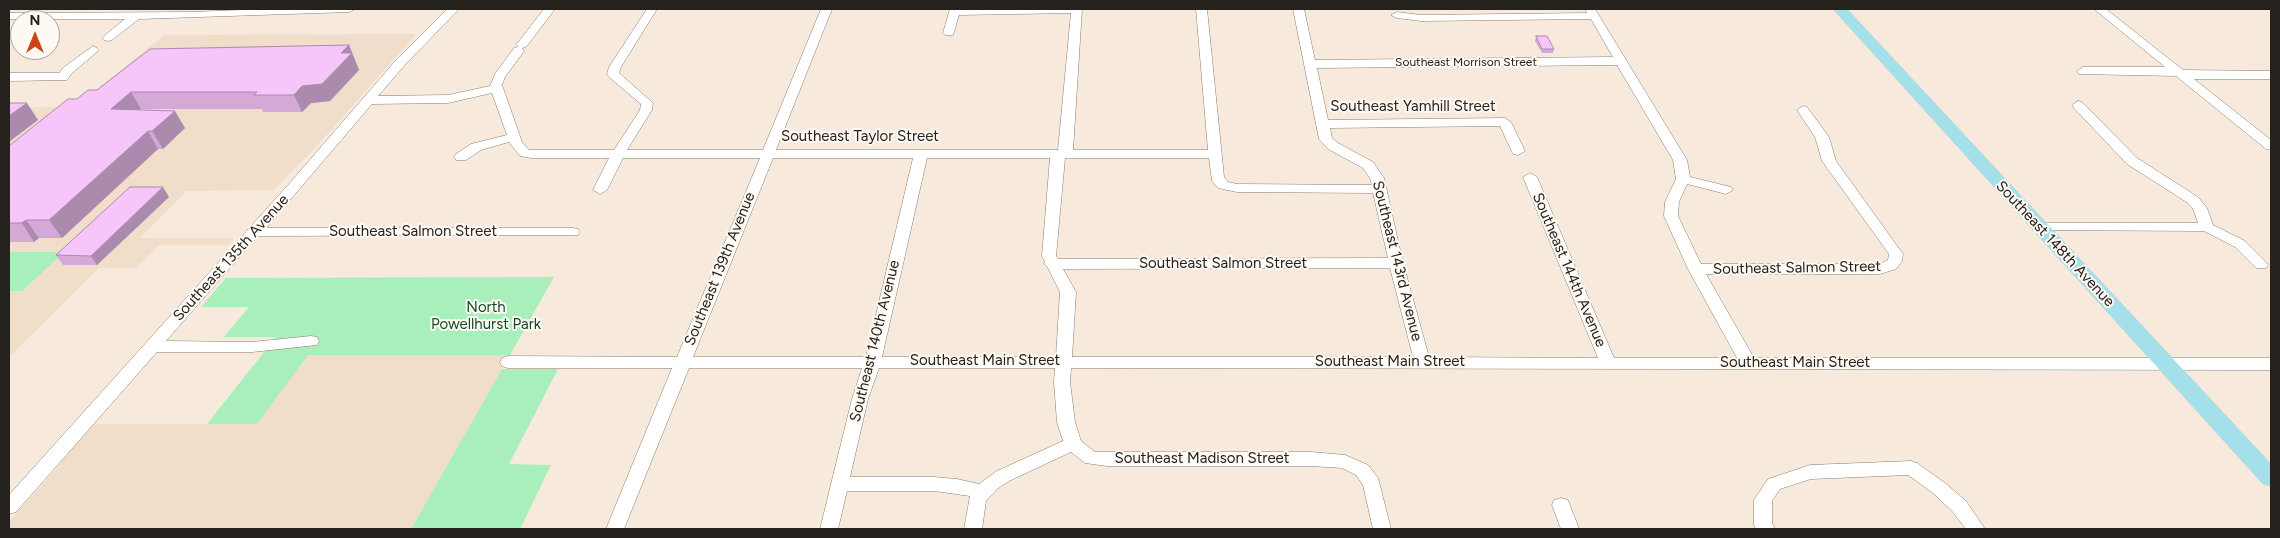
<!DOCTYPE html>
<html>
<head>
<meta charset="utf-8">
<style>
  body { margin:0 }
  #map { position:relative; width:2280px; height:538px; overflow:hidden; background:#f7eadd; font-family:Figtree,sans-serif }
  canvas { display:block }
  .frame { position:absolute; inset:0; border:10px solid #25211c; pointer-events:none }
  .north { position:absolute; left:10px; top:10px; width:50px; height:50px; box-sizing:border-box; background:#fef9f3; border:1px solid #a7a39d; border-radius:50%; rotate:0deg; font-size:14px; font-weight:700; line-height:20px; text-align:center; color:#25211c }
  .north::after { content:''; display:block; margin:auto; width:18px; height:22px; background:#cc4418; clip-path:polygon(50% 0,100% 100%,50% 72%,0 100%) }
</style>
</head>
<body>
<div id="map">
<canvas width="2280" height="538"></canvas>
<div class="frame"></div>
<div class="north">N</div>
</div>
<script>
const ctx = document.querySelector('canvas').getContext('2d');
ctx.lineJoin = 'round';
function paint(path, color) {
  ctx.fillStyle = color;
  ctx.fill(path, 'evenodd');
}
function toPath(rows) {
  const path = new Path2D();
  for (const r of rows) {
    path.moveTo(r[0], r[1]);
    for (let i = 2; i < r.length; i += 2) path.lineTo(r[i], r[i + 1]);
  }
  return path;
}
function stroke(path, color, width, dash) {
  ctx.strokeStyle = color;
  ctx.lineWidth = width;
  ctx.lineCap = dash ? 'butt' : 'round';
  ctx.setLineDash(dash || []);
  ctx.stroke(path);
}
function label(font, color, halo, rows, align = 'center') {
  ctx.font = font + ' Figtree,sans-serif';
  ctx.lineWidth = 4;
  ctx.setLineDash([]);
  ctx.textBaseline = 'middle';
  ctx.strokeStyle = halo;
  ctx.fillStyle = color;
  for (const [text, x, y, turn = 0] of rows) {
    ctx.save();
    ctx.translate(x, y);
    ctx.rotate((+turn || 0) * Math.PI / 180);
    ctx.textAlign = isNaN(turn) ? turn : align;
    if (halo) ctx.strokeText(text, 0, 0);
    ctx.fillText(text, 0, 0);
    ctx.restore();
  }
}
paint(toPath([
  [416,34,315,148,274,190,187,191,140,238,234,238,229,245,159,245,136,268,99,268,9,357,9,108,75,107,164,35],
  [308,355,510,355,411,529,9,529,9,522,60,464,91,424,257,424]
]), '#f0ddca');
paint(toPath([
  [9,252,64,252,22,291,9,291],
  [554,277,510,355,308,355,257,424,207,424,276,337,224,337,249,307,201,307,226,278],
  [502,369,558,369,509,464,551,465,520,529,411,529]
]), '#a8efbb');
const minor = toPath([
  [267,9,355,9,349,12,139,19,112,40,108,41,104,40,102,38,104,36,125,19,9,19,9,13,191,12,267,9],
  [447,9,459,9,405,65,378,96,448,95,490,86,495,74,514,48,518,47,516,45,544,9,555,9,526,47,522,48,524,51,505,77,502,85,522,142,529,150,614,150,640,110,641,104,609,77,607,74,609,67,647,9,657,9,621,67,619,73,653,103,652,110,627,150,763,150,821,9,832,9,776,150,1058,150,1071,13,959,15,953,35,945,35,943,33,950,9,1082,9,1073,150,1208,150,1196,9,1207,9,1224,177,1228,182,1237,184,1372,185,1370,178,1363,168,1328,149,1319,139,1293,9,1304,9,1315,60,1613,57,1591,19,1421,21,1397,18,1391,15,1397,12,1421,15,1587,13,1585,9,1595,9,1687,160,1690,177,1731,187,1733,190,1726,194,1687,184,1679,202,1678,216,1701,264,1880,264,1888,260,1889,254,1822,161,1815,137,1797,110,1803,106,1807,107,1829,137,1836,161,1903,254,1902,261,1896,269,1880,274,1706,274,1754,358,2271,358,2271,370,1071,368,1070,382,1075,422,1081,441,1095,452,1311,452,1345,455,1368,465,1378,478,1391,529,1373,529,1363,485,1356,475,1342,468,1311,466,1107,466,1085,463,1071,452,1009,481,997,489,986,501,982,529,964,529,970,496,934,491,847,491,838,529,820,529,852,399,862,368,689,368,624,529,606,529,672,368,508,368,502,366,500,362,502,358,508,356,677,357,760,158,623,158,607,190,600,194,593,190,609,158,531,158,520,156,509,142,481,150,466,160,456,160,454,157,456,154,471,144,507,135,492,93,448,103,372,104,266,228,573,228,578,229,580,232,578,235,258,236,166,341,252,342,311,336,317,337,319,341,317,345,252,352,157,352,16,512,9,514,9,495,289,184,397,59,447,9],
  [1617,65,1673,160,1676,179,1665,202,1664,216,1688,269,1737,358,1614,358,1537,177,1530,173,1523,177,1598,358,1429,357,1403,263,1384,178,1373,162,1338,143,1332,138,1330,128,1500,126,1513,154,1518,155,1525,151,1511,122,1505,118,1328,120,1317,68,1617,65],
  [773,158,913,158,866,357,693,357,773,158],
  [927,158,1050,158,1042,256,1045,262,1044,264,1048,268,1060,292,1056,357,882,357,927,158],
  [1065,158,1209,158,1212,181,1218,188,1237,192,1373,193,1388,258,1058,259,1056,256,1065,158],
  [1390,268,1413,357,1072,357,1076,292,1063,269,1390,268],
  [879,368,1055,368,1054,382,1057,422,1063,441,997,471,979,484,957,479,934,477,850,477,868,399,879,368],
  [2094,9,2106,9,2183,70,2271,71,2271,79,2194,79,2271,140,2271,150,2266,149,2176,76,2079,74,2077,71,2083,67,2165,67,2094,9],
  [93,46,97,48,99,50,97,52,72,73,67,80,9,81,9,73,59,73,64,67,93,46],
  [2078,101,2082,102,2137,158,2198,197,2207,208,2213,225,2245,241,2266,262,2268,265,2266,268,2256,268,2235,247,2204,231,2035,230,2033,227,2035,224,2040,223,2198,223,2193,209,2188,203,2127,164,2074,108,2072,105,2078,101],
  [1911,461,1917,463,1945,483,1966,501,1985,529,1966,529,1952,511,1933,493,1908,475,1811,479,1780,489,1772,501,1772,523,1775,529,1756,529,1754,525,1754,500,1768,479,1810,465,1911,461],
  [1561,498,1568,500,1579,529,1561,529,1552,505,1554,500,1561,498]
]);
const major = toPath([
  [1833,9,1847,9,2271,464,2271,486,2263,484,1833,9]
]);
stroke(minor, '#887c71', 1);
stroke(major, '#cfcecd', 1);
paint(minor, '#fff');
paint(major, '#a4e0e9');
paint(toPath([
  [1536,36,1554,49,1553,53,1542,53,1535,41],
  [349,45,359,70,330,101,311,103,302,112,263,112,262,109,141,109,140,110,185,128,163,149,158,149,62,238,39,238,34,242,9,242,9,146,77,99,97,90],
  [169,197,97,265,63,265,56,255]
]), '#d4a9d6');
paint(toPath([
  [349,45,359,70,330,101,311,103,302,112,294,95,302,86,341,53],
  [131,92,141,109,121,126,111,109],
  [27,103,38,120,9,142,9,116],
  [175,111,185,128,163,149,152,131],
  [148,131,158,149,62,238,49,220],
  [163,187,169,197,97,265,91,256],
  [26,220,39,238,34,242,22,223]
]), '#ac8aae');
const building = toPath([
  [1536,36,1547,36,1554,49,1542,49,1536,36],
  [349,45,341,53,352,53,322,84,302,86,294,95,254,95,257,92,131,92,111,109,175,111,152,131,148,131,49,220,26,220,22,223,9,223,9,146,68,99,77,99,88,90,97,90,150,49,349,45],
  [9,103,27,103,9,116,9,103],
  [130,187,163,187,91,256,56,255,130,187]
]);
paint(building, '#f6c5f9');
stroke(building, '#ac8aae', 1);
label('12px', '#25211c', '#fef9f3', [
  ["Southeast Morrison Street",1466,62]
]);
label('15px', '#25211c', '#fef9f3', [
  ["Southeast Yamhill Street",1413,107],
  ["Southeast Taylor Street",860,137],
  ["Southeast Salmon Street",413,232],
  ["Southeast 148th Avenue",2055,244,47],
  ["Southeast 135th Avenue",231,258,-48],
  ["Southeast 143rd Avenue",1397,261,76],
  ["Southeast Salmon Street",1223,264],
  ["Southeast Salmon Street",1797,268,-1],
  ["Southeast 139th Avenue",720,269,-68],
  ["Southeast 144th Avenue",1569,270,67],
  ["Southeast 140th Avenue",875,341,-76],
  ["Southeast Main Street",985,361],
  ["Southeast Main Street",1390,362],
  ["Southeast Main Street",1795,363],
  ["Southeast Madison Street",1202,459]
]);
label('15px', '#114c28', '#fef9f3', [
  ["North",486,308],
  ["Powellhurst Park",486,325]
]);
</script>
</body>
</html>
